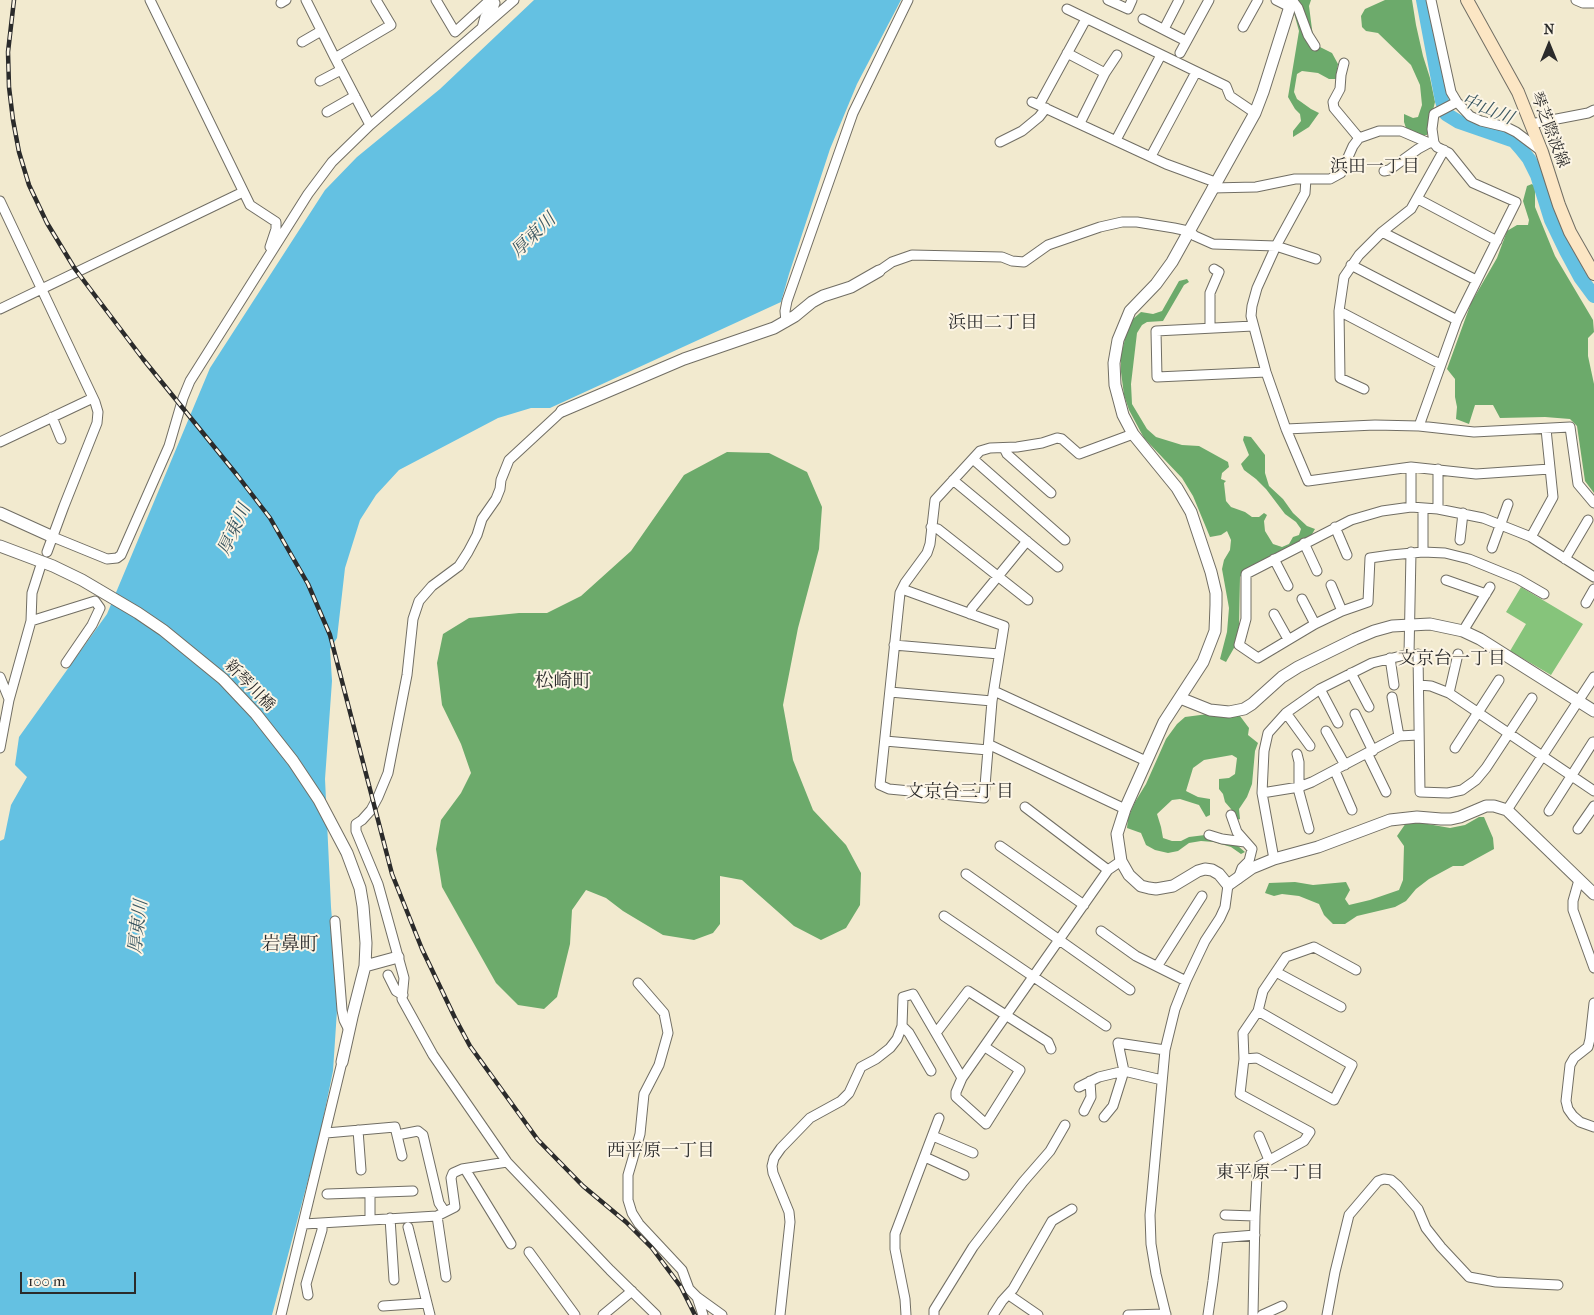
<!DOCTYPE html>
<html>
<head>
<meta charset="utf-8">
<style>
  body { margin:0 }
  #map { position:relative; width:1594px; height:1315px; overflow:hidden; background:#f2eacf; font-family:"IM FELL French Canon",serif }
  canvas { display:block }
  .north { position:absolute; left:1524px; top:20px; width:50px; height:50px; -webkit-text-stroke:4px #fcf5e5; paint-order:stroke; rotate:0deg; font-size:14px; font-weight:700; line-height:20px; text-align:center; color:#2b2b2b }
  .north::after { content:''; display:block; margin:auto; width:18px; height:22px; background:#2b2b2b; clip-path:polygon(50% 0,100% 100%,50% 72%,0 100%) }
  .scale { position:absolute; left:20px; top:1272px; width:116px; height:22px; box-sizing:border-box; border:2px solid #2b2b2b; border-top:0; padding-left:6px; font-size:15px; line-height:18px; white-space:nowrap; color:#2b2b2b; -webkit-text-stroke:4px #fcf5e5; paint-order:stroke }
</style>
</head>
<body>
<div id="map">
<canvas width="1594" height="1315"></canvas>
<div class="north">N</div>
<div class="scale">100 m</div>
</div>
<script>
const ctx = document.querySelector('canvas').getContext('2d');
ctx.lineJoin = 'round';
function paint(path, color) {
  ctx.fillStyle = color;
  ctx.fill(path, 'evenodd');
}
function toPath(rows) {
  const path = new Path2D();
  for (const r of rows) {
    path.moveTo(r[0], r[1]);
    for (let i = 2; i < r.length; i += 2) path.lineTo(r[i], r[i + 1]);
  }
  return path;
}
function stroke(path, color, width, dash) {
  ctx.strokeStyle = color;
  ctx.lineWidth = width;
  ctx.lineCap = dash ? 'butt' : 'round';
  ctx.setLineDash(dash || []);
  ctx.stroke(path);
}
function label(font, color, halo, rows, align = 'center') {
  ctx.font = font + ' "IM FELL French Canon","Noto Serif JP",serif';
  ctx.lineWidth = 4;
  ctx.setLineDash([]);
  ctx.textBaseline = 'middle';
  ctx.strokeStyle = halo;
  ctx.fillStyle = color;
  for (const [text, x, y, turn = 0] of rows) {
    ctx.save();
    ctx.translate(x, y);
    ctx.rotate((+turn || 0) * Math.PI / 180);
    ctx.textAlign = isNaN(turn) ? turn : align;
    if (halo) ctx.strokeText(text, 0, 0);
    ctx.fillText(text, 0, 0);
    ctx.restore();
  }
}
paint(toPath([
  [1521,587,1583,624,1551,675,1510,651,1526,624,1506,612]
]), '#86c47b');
paint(toPath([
  [1298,0,1311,0,1309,6,1313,37,1320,47,1332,53,1338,64,1336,79,1329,79,1318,73,1302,71,1297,74,1294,92,1297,99,1311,109,1319,113,1309,127,1293,137,1293,131,1301,121,1300,114,1295,109,1288,97,1299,31,1294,13,1300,6],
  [1385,0,1412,0,1416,25,1423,56,1430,78,1435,102,1427,135,1419,135,1406,128,1404,122,1404,114,1413,118,1418,117,1422,105,1420,85,1411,65,1378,33,1366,31,1362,27,1361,16,1365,9],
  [1532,184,1535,187,1535,207,1555,256,1593,320,1594,332,1588,338,1588,356,1594,384,1594,493,1585,481,1577,426,1570,419,1545,417,1500,418,1493,405,1475,405,1469,424,1456,419,1457,407,1455,397,1455,379,1447,369,1471,303,1497,258,1507,231,1517,225,1528,225,1529,220,1523,201,1527,186],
  [1187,279,1189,282,1184,285,1163,321,1147,322,1142,325,1137,333,1131,384,1132,404,1147,429,1156,437,1182,445,1199,446,1228,462,1229,467,1222,473,1221,479,1226,481,1224,483,1226,501,1231,507,1245,512,1252,517,1259,517,1264,513,1267,515,1264,521,1265,531,1273,544,1282,547,1289,544,1293,537,1299,535,1301,529,1296,522,1285,514,1266,489,1256,479,1244,470,1241,464,1249,455,1243,440,1244,436,1251,437,1265,455,1265,473,1269,486,1283,499,1293,513,1307,526,1315,529,1311,536,1246,569,1240,577,1239,626,1234,648,1226,662,1220,659,1227,632,1229,608,1222,569,1224,560,1230,550,1231,540,1227,531,1221,535,1210,537,1193,496,1182,478,1144,438,1129,410,1124,395,1121,372,1121,355,1126,335,1133,319,1141,312,1153,314,1162,311,1179,281],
  [727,452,769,453,807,472,822,507,819,549,798,628,783,705,793,760,813,810,846,845,861,873,860,905,846,928,821,940,794,926,742,880,720,876,720,924,713,933,694,940,663,935,623,911,606,898,586,890,572,910,570,944,557,997,544,1009,518,1005,496,983,442,887,436,849,441,820,461,793,471,773,461,744,442,705,437,663,443,634,469,618,519,613,547,613,581,596,631,551,684,475],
  [1208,714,1240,716,1249,728,1248,735,1258,743,1255,751,1252,784,1247,797,1239,809,1240,819,1237,820,1231,809,1225,802,1223,794,1219,789,1219,779,1229,778,1235,774,1237,758,1232,755,1204,760,1193,768,1186,791,1198,797,1210,799,1210,815,1206,817,1199,805,1180,799,1172,800,1157,814,1161,827,1163,838,1172,841,1181,841,1189,837,1205,835,1238,846,1245,852,1241,854,1231,847,1214,842,1201,841,1189,843,1178,851,1168,853,1155,850,1146,845,1141,833,1127,828,1128,818,1135,802,1146,784,1166,739,1177,724,1185,717],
  [1479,817,1484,817,1493,838,1494,849,1463,866,1453,866,1429,879,1416,889,1406,901,1395,907,1357,916,1345,924,1333,924,1324,915,1319,904,1299,896,1282,894,1274,896,1265,893,1269,883,1295,882,1313,885,1346,882,1350,890,1345,899,1349,905,1370,900,1399,890,1403,880,1404,846,1397,836,1406,823,1422,823,1450,828,1465,825]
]), '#6caa6b');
paint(toPath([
  [534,0,901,0,857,84,830,149,789,274,781,302,550,408,531,408,498,418,399,470,376,495,360,520,345,568,337,638,330,649,332,681,325,779,331,907,338,995,333,1071,319,1139,272,1315,0,1315,0,841,4,839,11,805,27,777,15,765,19,737,107,614,210,368,325,190,357,157,440,89]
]), '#64c1e2');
stroke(toPath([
  [1423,0,1442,101,1446,114,1459,122,1514,141,1521,149,1529,159,1537,175,1551,220,1566,251,1580,277,1594,296]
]), '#64c1e2', 14);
const minor = toPath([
  [150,0,250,205,276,222,276,229,270,247],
  [306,0,335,58,391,25,376,0],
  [436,0,455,32,490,0],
  [1108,0,1128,9,1132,0],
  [1276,0,1290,7],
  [1292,0,1298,8,1308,35,1315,46],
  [1431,0,1451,92,1457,102,1470,116,1481,121,1506,127,1516,132,1540,150],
  [1576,0,1583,3,1594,3],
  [281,3,286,0],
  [1067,9,1226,86,1230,96,1255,113],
  [1143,19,1186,41],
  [1243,27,1258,0],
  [482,28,485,17,493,8,495,3,493,0],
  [1164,29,1179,0],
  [302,42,321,31],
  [1067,53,1105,73],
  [1180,53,1209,0],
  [335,58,370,125],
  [1344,63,1341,75,1340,89,1333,102,1334,108,1359,138],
  [320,81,341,70],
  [1032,102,1166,164,1215,182],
  [1039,105,1086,19],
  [327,112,355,96],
  [1080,123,1105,73,1117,55],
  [1531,124,1588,113,1594,110],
  [1116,140,1161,55],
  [1000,142,1022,131,1039,117,1046,108],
  [1151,156,1196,72],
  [1384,171,1389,170,1418,149,1429,143],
  [1306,179,1305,193,1276,246,1257,288,1252,306,1251,316,1266,372,1286,429,1308,481,1411,467,1476,474,1550,469],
  [1212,188,1256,187,1295,179,1330,179,1341,173,1353,146,1359,138,1379,131,1401,131,1429,143,1434,143],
  [1418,199,1497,241],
  [0,201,95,402,98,412,97,423,64,506,47,552],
  [1382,232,1476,280],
  [1351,265,1457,320],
  [879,271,892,262,912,255,1002,257,1012,261,1024,262,1048,245,1100,227,1122,222,1137,222,1174,228,1188,231,1195,236,1213,244,1276,246,1316,259],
  [0,309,243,192],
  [1339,311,1440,364],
  [786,322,785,311,787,301,853,113,908,0],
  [1253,326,1156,331,1157,377,1266,372],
  [1210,328,1210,293,1219,272,1214,269],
  [1364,389,1340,378,1339,311,1344,277,1359,255,1382,232,1411,209,1444,150],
  [562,411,509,460,501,480,500,489,496,499,482,519,477,535,468,552,459,566,432,586,419,601,413,619,407,675,388,773,378,797,371,810,362,820,356,824,356,831,378,884,404,978,402,999,433,1055,507,1162,610,1270,656,1315],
  [52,417,61,439],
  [1419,426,1457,320,1516,202,1473,183,1449,153,1437,147,1434,143,1432,129,1434,114,1457,102],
  [1286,429,1375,425,1419,426,1474,432,1570,427,1578,484,1594,503],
  [0,442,93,398],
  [1004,448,1007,454,1051,493],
  [973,459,1065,540],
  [1411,467,1411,507],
  [953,480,1058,567],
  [1438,509,1438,469],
  [931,527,938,529,1028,600],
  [1335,527,1347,555],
  [53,537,107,559,117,558,121,555,169,446,183,398,190,381,308,194,332,162,370,125,514,0],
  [1531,537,1553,497,1546,429],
  [1460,540,1463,513],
  [1304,543,1317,571],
  [1492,548,1508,504],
  [1423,552,1423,508],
  [1274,559,1288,586],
  [1565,559,1588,520],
  [1446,580,1486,594],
  [1331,585,1342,611],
  [902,589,1004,626,992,701,984,798,889,789,880,785,900,593,905,583,927,553,930,544,935,500,980,451,990,448,1017,447,1042,443,1057,438,1062,439,1079,454,1133,434],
  [1544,594,1518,579,1469,559,1445,553,1423,552,1391,555,1370,558,1368,602,1342,611,1315,624,1258,658,1239,645,1246,619,1246,574,1351,520,1382,511,1411,507,1438,509,1483,518,1531,537,1594,577],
  [1302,599,1315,624],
  [1586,603,1594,589],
  [970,614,972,608,1027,541],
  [1274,614,1288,639],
  [31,621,95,601,100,608,92,625,66,663],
  [1463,631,1490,587],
  [894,645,999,654],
  [1418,654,1420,792,1448,793,1462,790,1476,780,1486,768,1532,698],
  [1390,658,1394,685],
  [1351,673,1369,707],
  [0,677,9,699],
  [1419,685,1431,686,1449,693,1594,791],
  [1320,689,1338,723],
  [994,691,1146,761],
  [890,692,992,701],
  [1449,693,1458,654],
  [1392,697,1399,736],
  [1286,713,1310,746],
  [1355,714,1373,751],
  [1326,731,1345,765],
  [885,741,988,750],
  [990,745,1125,809],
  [0,748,9,700,31,621,32,593,40,568],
  [1455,748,1499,680],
  [1367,753,1386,792],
  [1297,754,1299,762,1299,792,1309,829],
  [1335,771,1352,810],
  [1262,793,1299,787,1312,782,1399,736,1418,735],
  [1025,807,1108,870],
  [1507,810,1594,677],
  [1549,811,1593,742],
  [1231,815,1237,832,1252,849,1249,861,1242,868,1238,879],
  [1578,829,1594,806],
  [1209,835,1222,839,1245,842],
  [1000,846,1084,905],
  [1274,859,1262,793,1264,751,1268,733,1286,713,1320,689,1372,663,1409,654,1411,552],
  [966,874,1130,990],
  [1579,880,1573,901,1573,910,1594,968],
  [944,916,1106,1026],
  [335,921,342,1010,344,1020,349,1030],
  [1101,931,1136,956,1186,981],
  [1158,965,1202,896],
  [1276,972,1341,1007],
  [388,975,396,991,403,995],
  [638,983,664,1013,668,1033,659,1065,644,1094,640,1134,628,1175,628,1200,632,1213,639,1224,682,1270,689,1289,697,1297,722,1315],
  [1594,1003,1590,1039,1588,1047,1574,1058,1570,1065,1566,1101,1568,1109,1573,1116,1580,1122,1594,1127],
  [902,1026,909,1033,931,1071],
  [936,1033,968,991,1048,1042,1051,1049],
  [985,1047,1020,1070,986,1124,956,1097,956,1092,962,1078,1108,870,1121,861],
  [1244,1059,1243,1033,1258,1011],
  [1079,1087,1099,1077,1124,1071,1118,1043,1165,1050],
  [1084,1111,1091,1097,1090,1081],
  [1104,1117,1113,1106,1124,1071,1162,1080],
  [358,1130,361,1170],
  [326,1133,395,1127,402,1156],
  [397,1135,418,1131,423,1135,439,1203,445,1212],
  [933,1136,973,1153],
  [1259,1136,1269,1160],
  [925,1157,964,1175],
  [465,1169,511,1244],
  [370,1193,370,1220],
  [327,1194,413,1191],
  [1225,1215,1255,1216],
  [437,1216,446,1277],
  [390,1218,394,1280],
  [304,1224,437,1216,455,1207,451,1178,453,1173,462,1169,507,1162],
  [408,1227,430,1315],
  [529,1252,575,1315],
  [308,1295,306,1284,322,1230,322,1223],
  [1009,1295,1038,1315],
  [697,1297,703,1315],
  [383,1306,427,1303],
  [281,1315,342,1062],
  [603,1315,632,1291],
  [780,1315,790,1222,789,1212,773,1173,772,1166,774,1158,781,1148,810,1118,841,1101,849,1093,861,1067,876,1059,890,1048,897,1039,902,1026,903,997,913,994,962,1078],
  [906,1315,905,1299,895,1249,895,1234,939,1118],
  [934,1315,934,1310,973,1247,1023,1182,1050,1151,1065,1125],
  [993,1315,1002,1301,1013,1289,1052,1221,1072,1209],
  [1128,1315,1166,1314],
  [1166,1315,1156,1274,1151,1244,1150,1215,1165,1050,1175,1009,1186,981,1205,941,1220,918,1225,907,1228,885],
  [1208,1315,1213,1281,1218,1238,1255,1235],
  [1253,1315,1255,1216,1257,1175,1259,1166,1304,1141,1310,1132,1240,1094,1244,1059,1257,1058,1334,1100,1352,1065,1258,1011,1263,991,1286,957,1314,947,1356,970],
  [1262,1315,1282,1306],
  [1327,1315,1335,1272,1349,1215,1378,1181,1384,1179,1391,1180,1398,1186,1418,1209,1426,1228,1441,1247,1469,1277,1496,1282,1558,1285]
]);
const tertiary = toPath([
  [1292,0,1263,92,1255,113,1172,262,1156,284,1130,311,1118,340,1114,363,1115,385,1123,415,1133,434,1177,488,1191,512,1211,572,1216,593,1216,605,1215,631,1203,662,1164,722,1125,809,1117,834,1121,861,1129,875,1141,886,1149,888,1156,889,1173,886,1198,871,1205,869,1212,870,1219,874,1228,885,1252,868,1274,859,1318,847,1390,820,1417,817,1441,819,1451,819,1460,817,1486,806,1494,806,1507,810,1594,894],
  [562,411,684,359,774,328,795,316,812,302,823,296,851,287,879,271],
  [0,513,53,537],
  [0,546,53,566,82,580,138,613,163,630,223,679,256,714,293,761,319,800,347,853,360,888,363,906,366,943,365,966,352,1017,342,1062],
  [1180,698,1210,710,1229,712,1244,709,1252,704,1282,677,1298,667,1355,639,1374,631,1392,626,1430,624,1463,631,1480,639,1594,711],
  [365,966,398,957]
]);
const secondary = toPath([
  [1467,0,1518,92,1542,152,1559,205,1570,232,1594,274]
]);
stroke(minor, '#716e64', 11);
stroke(tertiary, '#716e64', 13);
stroke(secondary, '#716e64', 14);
stroke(minor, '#fff', 9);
stroke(tertiary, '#fff', 11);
stroke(secondary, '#fce6c4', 12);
const rail = toPath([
  [14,0,8,52,9,87,13,120,19,152,29,185,47,223,75,269,143,359,237,475,270,518,308,584,330,635,392,874,422,949,455,1018,470,1046,538,1140,583,1186,626,1222,652,1248,681,1287,695,1315]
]);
stroke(rail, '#2b2b2b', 4.5);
stroke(rail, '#fcf5e5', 2.5, [8]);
label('16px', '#2b2b2b', '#fcf5e5', [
  ["琴芝際波線",1549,130,69],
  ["新琴川橋",249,686,46]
]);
label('italic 18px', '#3c5862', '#fcf5e5', [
  ["中山川",1487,110,22],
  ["厚東川",534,236,-44],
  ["厚東川",235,530,-65],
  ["厚東川",139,927,-83]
]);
label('18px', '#2b2b2b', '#fcf5e5', [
  ["浜田一丁目",1375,168],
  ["浜田二丁目",993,324],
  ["文京台一丁目",1452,660],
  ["文京台三丁目",960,793],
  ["西平原一丁目",661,1152],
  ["東平原一丁目",1270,1174]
]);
label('19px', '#2b2b2b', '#fcf5e5', [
  ["松崎町",563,682],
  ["岩鼻町",290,945]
]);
</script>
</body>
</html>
